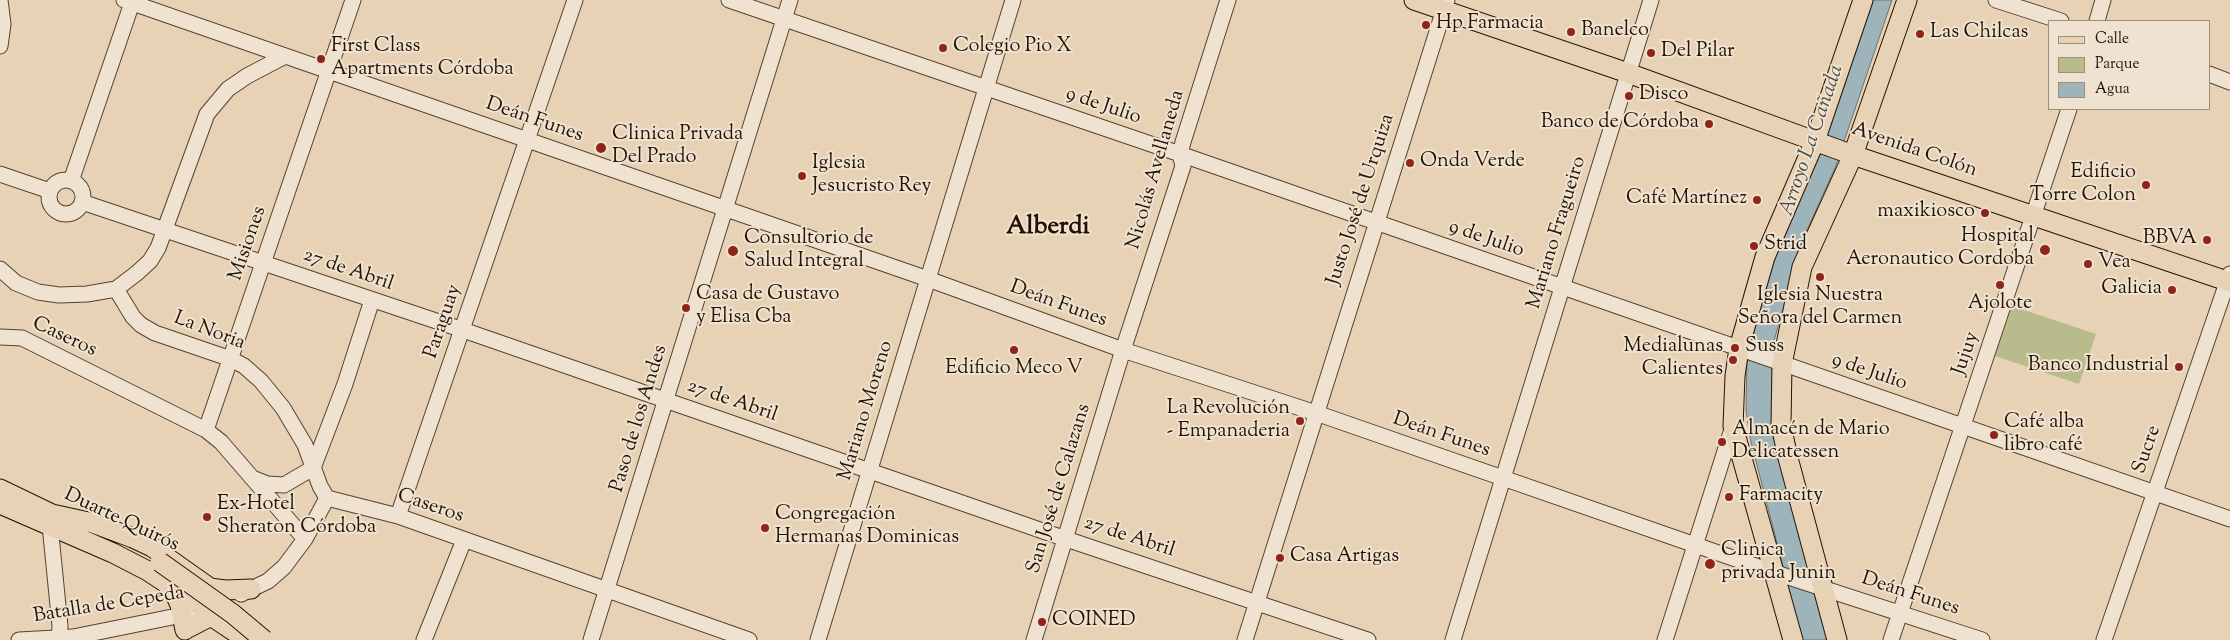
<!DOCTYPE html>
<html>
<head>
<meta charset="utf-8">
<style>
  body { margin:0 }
  #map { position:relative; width:2230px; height:640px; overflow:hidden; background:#e7d2b6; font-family:"Sorts Mill Goudy",serif }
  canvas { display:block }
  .legend { position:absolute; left:2048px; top:20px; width:162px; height:90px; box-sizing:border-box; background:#efe2d0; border:1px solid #9e8f7d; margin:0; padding:6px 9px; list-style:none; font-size:15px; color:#251201 }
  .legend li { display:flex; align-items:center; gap:10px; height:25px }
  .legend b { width:25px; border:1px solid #9e8f7d }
</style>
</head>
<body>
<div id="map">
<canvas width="2230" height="640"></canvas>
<ul class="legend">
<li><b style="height:6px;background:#e7d2b6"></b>Calle</li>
<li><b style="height:14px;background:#b8bb8c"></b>Parque</li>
<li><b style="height:14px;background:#9db4ba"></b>Agua</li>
</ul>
</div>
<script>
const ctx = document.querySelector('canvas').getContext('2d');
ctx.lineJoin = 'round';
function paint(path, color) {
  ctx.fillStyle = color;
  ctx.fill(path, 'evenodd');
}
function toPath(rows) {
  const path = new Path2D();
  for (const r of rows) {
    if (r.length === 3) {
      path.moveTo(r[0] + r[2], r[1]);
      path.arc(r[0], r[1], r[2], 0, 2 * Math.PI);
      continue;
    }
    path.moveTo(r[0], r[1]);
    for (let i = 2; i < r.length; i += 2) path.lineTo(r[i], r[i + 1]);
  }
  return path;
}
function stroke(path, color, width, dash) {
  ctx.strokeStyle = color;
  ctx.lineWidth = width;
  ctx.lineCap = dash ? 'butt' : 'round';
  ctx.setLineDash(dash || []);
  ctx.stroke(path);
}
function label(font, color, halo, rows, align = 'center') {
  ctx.font = font + ' "Sorts Mill Goudy",serif';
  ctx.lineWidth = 4;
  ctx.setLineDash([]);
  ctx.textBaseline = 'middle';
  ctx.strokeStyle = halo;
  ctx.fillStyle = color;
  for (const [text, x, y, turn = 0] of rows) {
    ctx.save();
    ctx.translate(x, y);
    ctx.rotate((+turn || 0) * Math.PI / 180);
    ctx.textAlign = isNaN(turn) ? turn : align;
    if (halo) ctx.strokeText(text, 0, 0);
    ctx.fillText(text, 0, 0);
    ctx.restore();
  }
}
paint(toPath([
  [2012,306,2096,334,2079,384,1995,356]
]), '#b8bb8c');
const water = toPath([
  [1872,0,1892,0,1835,168,1803,239,1772,348,1774,439,1828,640,1802,640,1750,438,1746,410,1747,358,1750,340,1782,234,1872,0]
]);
paint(water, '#9db4ba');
stroke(water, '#6d7370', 1);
const minor = toPath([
  [124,0,928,279,1123,350,1316,413,1773,572,1982,640],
  [729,0,1180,154,2230,519],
  [1996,0,2061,21],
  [2097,21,2103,0],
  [0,46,3,24,0,0],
  [2209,74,2230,82],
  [0,174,50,191],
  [66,197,17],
  [71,181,133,0],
  [82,202,463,330,1066,539,1368,640],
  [0,269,16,283,38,292,59,295,87,294,116,289,137,273,150,261,158,248,207,114,228,89,247,76,285,56],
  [116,289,133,317,141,325,155,333,231,359,244,366,261,381,283,408,305,445,320,486,327,498,398,516,749,640],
  [0,337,22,338,206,430,221,442,305,539],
  [206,430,353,0],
  [313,468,345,384,372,300],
  [252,478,267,484,284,485,313,468],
  [398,516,575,0],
  [50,525,60,626,59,640],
  [241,594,268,581,284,567,305,539,327,498],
  [19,640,73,637,207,610],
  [424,640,464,540],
  [591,640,790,0],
  [818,640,1013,0],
  [1034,640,1123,350,1183,166,1180,154,1183,142,1228,0],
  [1245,640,1447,0],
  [1453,640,1651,0],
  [1665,640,1733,426],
  [1891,640,2069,109],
  [2104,640,2230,274]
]);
const major = toPath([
  [1414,0,1628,73,1853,155,2230,282],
  [0,489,54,515],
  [0,504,113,553,148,571,207,610,211,602,202,586],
  [52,514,93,523,133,538,152,547,210,588,225,590,251,589],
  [169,588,177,598,180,605,185,630],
  [188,628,211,616,247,640],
  [1793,640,1733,426,1735,376,1739,348,1765,257,1815,141,1863,0],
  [1837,640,1788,458,1781,425,1782,364,1802,267,1853,155,1907,0]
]);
stroke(minor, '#56422e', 17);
stroke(major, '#251201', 21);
stroke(minor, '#efe2d0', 15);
stroke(major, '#e7d2b6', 19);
const majorBridge = toPath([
  [160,562,233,614,264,640]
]);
stroke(majorBridge, '#251201', 21, []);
stroke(majorBridge, '#e7d2b6', 19);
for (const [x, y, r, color] of [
  [1426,25,5,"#8f2418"],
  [1571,32,5,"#8f2418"],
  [1920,34,5,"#8f2418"],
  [943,48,5,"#8f2418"],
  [1651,53,5,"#8f2418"],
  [321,59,5,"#8f2418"],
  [1629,96,5,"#8f2418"],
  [1709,124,5,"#8f2418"],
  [601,148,6,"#8f2418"],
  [1410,163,5,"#8f2418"],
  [802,176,5,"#8f2418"],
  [2146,185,5,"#8f2418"],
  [1757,200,5,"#8f2418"],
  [1985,213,5,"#8f2418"],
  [2207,240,5,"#8f2418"],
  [1754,246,5,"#8f2418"],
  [2045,250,6,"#8f2418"],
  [733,251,6,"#8f2418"],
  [2088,264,5,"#8f2418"],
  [1820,277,5,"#8f2418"],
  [2000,285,5,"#8f2418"],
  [2172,290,5,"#8f2418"],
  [686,308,5,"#8f2418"],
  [1735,348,5,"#8f2418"],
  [1014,350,5,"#8f2418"],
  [1733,360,5,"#8f2418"],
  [2179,367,5,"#8f2418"],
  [1300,421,5,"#8f2418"],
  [1994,435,5,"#8f2418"],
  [1722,442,5,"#8f2418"],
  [1729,497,5,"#8f2418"],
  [207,517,5,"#8f2418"],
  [765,528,5,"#8f2418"],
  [1280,558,5,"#8f2418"],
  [1710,564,6,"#8f2418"],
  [1042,622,5,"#8f2418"]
]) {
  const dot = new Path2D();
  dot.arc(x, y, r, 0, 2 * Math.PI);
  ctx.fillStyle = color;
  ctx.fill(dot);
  stroke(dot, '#efe2d0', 2);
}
label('20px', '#251201', '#efe2d0', [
  ["Hp Farmacia",1436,25],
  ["Banelco",1581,32],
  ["Las Chilcas",1930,34],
  ["First Class",331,48],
  ["Apartments Córdoba",331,71],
  ["Colegio Pio X",953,48],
  ["Del Pilar",1661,53],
  ["Disco",1639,96],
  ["Banco de Córdoba",1699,124,"right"],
  ["Clinica Privada",612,136],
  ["Del Prado",612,159],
  ["Onda Verde",1420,163],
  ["Iglesia",812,165],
  ["Jesucristo Rey",812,188],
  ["Edificio",2136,174,"right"],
  ["Torre Colon",2136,197,"right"],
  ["Café Martínez",1747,200,"right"],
  ["maxikiosco",1975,213,"right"],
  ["Hospital",2034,238,"right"],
  ["Aeronautico Cordoba",2034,261,"right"],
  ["Consultorio de",744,240],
  ["Salud Integral",744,263],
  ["BBVA",2197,240,"right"],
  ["Strid",1764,246],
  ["Vea",2098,264],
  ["Galicia",2162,290,"right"],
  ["Casa de Gustavo",696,296],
  ["y Elisa Cba",696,319],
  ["Iglesia Nuestra",1820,297,"center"],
  ["Señora del Carmen",1820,320,"center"],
  ["Ajolote",2000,305,"center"],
  ["Medialunas",1723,348,"right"],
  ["Calientes",1723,371,"right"],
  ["Suss",1745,348],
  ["Banco Industrial",2169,367,"right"],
  ["Edificio Meco V",1014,370,"center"],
  ["La Revolución",1290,410,"right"],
  ["- Empanaderia",1290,433,"right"],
  ["Café alba",2004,424],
  ["libro café",2004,447],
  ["Almacén de Mario",1732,431],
  ["Delicatessen",1732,454],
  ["Farmacity",1739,497],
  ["Ex-Hotel",217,506],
  ["Sheraton Córdoba",217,529],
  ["Congregación",775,516],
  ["Hermanas Dominicas",775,539],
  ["Clinica",1721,552],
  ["privada Junin",1721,575],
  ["Casa Artigas",1290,558],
  ["COINED",1052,622]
], 'left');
label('20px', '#251201', '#efe2d0', [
  ["9 de Julio",1103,107,19],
  ["Deán Funes",534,121,19],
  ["Avenida Colón",1914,151,19],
  ["Nicolás Avellaneda",1157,170,-74],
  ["Justo José de Urquiza",1362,200,-72],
  ["Mariano Fragueiro",1558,233,-73],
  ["9 de Julio",1486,240,19],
  ["Misiones",249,244,-71],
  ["27 de Abril",348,271,19],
  ["Deán Funes",1058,305,20],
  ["Paraguay",444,322,-71],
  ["La Noria",209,332,21],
  ["Caseros",64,338,25],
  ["Jujuy",1967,354,-71],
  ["9 de Julio",1869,373,19],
  ["27 de Abril",732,402,19],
  ["Mariano Moreno",867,411,-73],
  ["Paso de los Andes",640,419,-73],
  ["Deán Funes",1441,436,19],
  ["Sucre",2148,450,-71],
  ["San José de Calazans",1060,489,-73],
  ["Caseros",430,507,19],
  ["Duarte Quirós",121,521,25],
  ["27 de Abril",1129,538,18],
  ["Deán Funes",1910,595,18],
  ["Batalla de Cepeda",109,606,-9]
]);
label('italic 21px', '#4f4b42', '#efe2d0', [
  ["Arroyo La Cañada",1813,141,-71]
]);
label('bold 25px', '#251201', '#efe2d0', [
  ["Alberdi",1048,229]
]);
</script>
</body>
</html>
